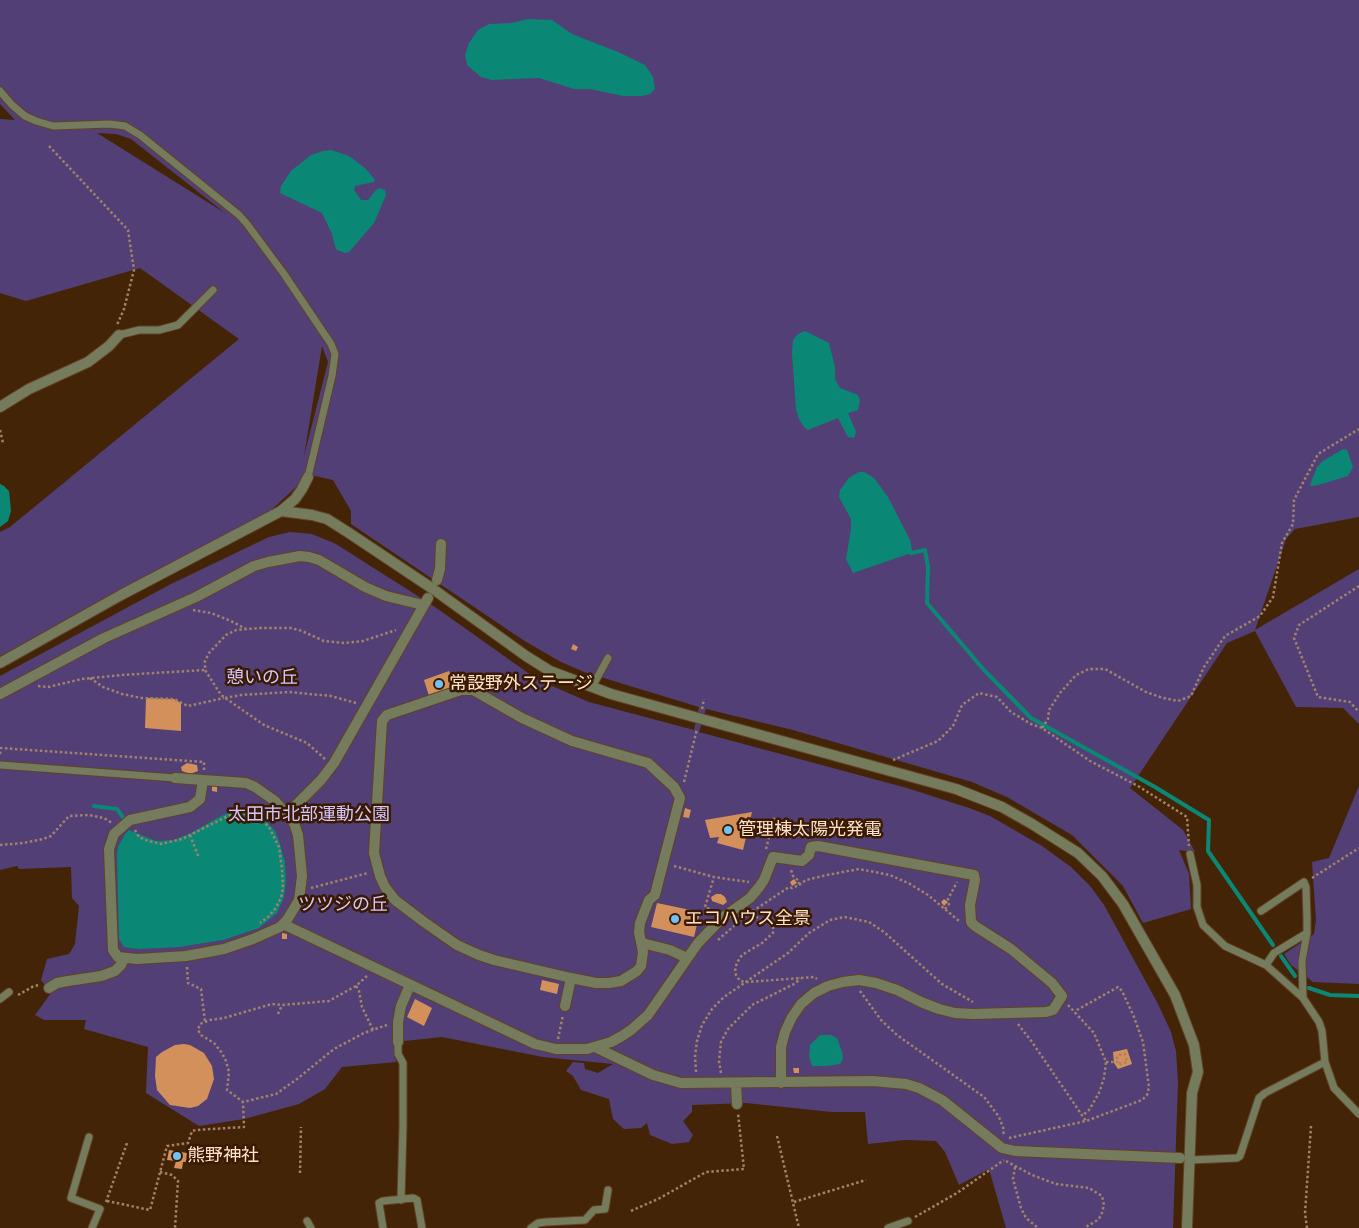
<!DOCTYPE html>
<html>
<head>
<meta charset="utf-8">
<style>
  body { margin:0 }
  canvas { display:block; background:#442406 }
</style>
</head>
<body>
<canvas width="1359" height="1228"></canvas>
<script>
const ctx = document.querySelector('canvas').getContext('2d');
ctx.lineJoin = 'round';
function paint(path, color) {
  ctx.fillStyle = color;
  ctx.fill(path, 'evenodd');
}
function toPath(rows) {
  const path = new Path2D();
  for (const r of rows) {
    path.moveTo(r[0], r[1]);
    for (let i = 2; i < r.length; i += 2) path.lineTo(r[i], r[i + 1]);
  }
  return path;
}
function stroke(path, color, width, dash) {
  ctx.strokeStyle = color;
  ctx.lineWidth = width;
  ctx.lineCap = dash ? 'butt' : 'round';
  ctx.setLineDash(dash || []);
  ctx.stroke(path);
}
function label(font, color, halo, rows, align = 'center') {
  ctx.font = font + ' Signika,"Noto Sans JP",sans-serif';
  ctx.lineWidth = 5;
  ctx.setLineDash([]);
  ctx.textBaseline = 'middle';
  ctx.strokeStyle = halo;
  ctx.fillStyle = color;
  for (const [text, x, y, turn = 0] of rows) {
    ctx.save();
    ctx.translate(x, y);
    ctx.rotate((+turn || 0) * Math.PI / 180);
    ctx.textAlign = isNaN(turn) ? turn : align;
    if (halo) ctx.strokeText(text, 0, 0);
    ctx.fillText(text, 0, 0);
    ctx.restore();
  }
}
paint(toPath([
  [0,0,1359,0,1359,517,1295,529,1286,539,1255,630,1359,569,1359,724,1343,708,1296,707,1255,631,1227,643,1130,788,1183,830,1195,852,1179,850,1189,874,1191,909,1143,923,1123,886,1072,835,1007,797,972,782,793,730,706,709,699,732,907,788,969,808,990,816,1042,846,1071,867,1091,887,1104,905,1158,1004,1171,1032,1176,1051,1178,1083,1173,1228,1006,1228,989,1169,959,1185,945,1152,936,1141,905,1140,868,1144,865,1112,832,1112,746,1103,692,1105,692,1112,683,1121,693,1135,689,1142,672,1144,650,1135,647,1123,641,1128,624,1129,613,1119,609,1099,581,1090,573,1076,566,1071,573,1062,584,1063,585,1069,598,1073,613,1064,543,1057,442,1037,395,1042,396,1062,342,1067,325,1089,299,1104,244,1119,199,1126,146,1093,148,1047,84,1029,86,1020,44,1020,35,1015,51,993,41,980,47,959,69,954,75,944,79,906,72,898,71,867,19,869,17,866,0,870,0,676,171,584,269,537,290,532,312,534,336,544,435,607,538,680,589,702,694,730,699,707,584,672,561,662,523,640,351,524,351,511,333,480,315,476,297,486,265,516,0,656,0,532,10,527,239,339,140,268,26,301,0,293,0,119,15,120,0,104],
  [97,133,116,134,131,139,225,213],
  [322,346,328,362,304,456],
  [1359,786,1359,984,1313,982,1291,965,1284,954,1314,934,1316,920,1312,862,1329,858]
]), '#523f76');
paint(toPath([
  [528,19,552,20,572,34,618,52,645,65,653,77,655,89,650,94,642,96,623,96,590,89,574,89,539,78,492,80,481,77,467,65,465,55,469,43,478,30,489,24,512,23],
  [331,150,349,156,365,168,375,180,374,182,355,186,354,190,361,200,368,200,376,190,380,188,385,190,386,195,374,223,349,252,345,253,337,250,335,246,332,234,322,213,280,193,281,186,291,171,311,155,323,151],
  [805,331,829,343,835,367,835,379,840,388,858,395,860,400,858,410,848,413,856,432,854,438,848,437,838,418,808,430,804,427,800,421,796,410,792,353,793,340,798,334],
  [1343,449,1347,450,1353,467,1348,476,1318,485,1312,486,1310,485,1317,467,1323,461],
  [859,472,864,472,874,478,888,497,910,540,912,550,911,553,853,573,846,559,851,529,851,519,839,497,840,490,849,478],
  [0,484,4,486,9,491,11,511,8,521,0,527],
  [239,811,255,815,265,820,275,831,279,841,285,862,286,880,284,897,277,913,259,928,223,940,179,947,138,949,124,947,119,939,117,856,118,847,125,834,129,830,156,841,174,840,191,833,219,817,230,812],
  [820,1035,831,1035,837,1038,842,1052,843,1059,840,1064,827,1066,812,1066,809,1056,810,1045]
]), '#0a8875');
stroke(toPath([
  [911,553,925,550,928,567,927,603,984,670,1031,718,1155,787,1209,820,1208,851,1273,945],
  [94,806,117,809,125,820],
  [1281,956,1295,976],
  [1309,988,1330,995,1359,996]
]), '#0a8875', 4);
paint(toPath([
  [573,644,578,647,576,651,571,649],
  [449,671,455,688,429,696,424,680],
  [146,698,174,699,181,703,181,731,145,728],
  [187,763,197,765,198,771,190,774,182,771,181,767],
  [212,786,217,786,217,792,212,791],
  [685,808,691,810,689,818,683,817],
  [752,812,743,850,717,843,719,837,710,838,705,820],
  [794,879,797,883,792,886,790,882],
  [716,894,721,894,725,897,727,902,723,905,712,901,711,897],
  [944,899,948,902,944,906,941,902],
  [657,903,700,912,694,937,651,927],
  [282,933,287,934,287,939,282,939],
  [542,980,559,984,557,994,540,990],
  [415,999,432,1008,424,1026,407,1017],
  [184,1044,190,1045,204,1053,212,1066,214,1079,207,1099,198,1106,190,1108,170,1105,157,1090,155,1076,156,1057,162,1052,175,1045],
  [1127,1049,1132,1064,1118,1069,1114,1063,1113,1052],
  [793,1068,799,1068,799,1073,794,1073],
  [169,1150,187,1153,186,1162,183,1162,182,1169,174,1168,176,1161,167,1160]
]), '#d3905b');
const service = toPath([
  [0,91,12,105,25,116,36,121,53,126,110,124,125,126,140,135,239,215,247,224,284,274,331,344,335,354,332,376,308,477],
  [119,335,139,330,159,330,178,325,213,290],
  [592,687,608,658],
  [0,765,175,778],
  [1190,854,1197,885,1197,907,1203,925,1225,946,1266,965,1303,998,1319,1022,1322,1031,1325,1062,1334,1088,1359,1114],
  [1261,911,1304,882,1306,887,1307,919,1307,933,1302,961,1303,998],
  [1266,965,1274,953,1307,933],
  [0,999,9,992],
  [398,1042,398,1054,403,1063,403,1125,401,1200],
  [89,1137,71,1198,100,1209,92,1228],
  [1190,1160,1237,1158,1240,1156,1259,1098,1265,1093,1325,1062],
  [307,1221,311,1228],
  [383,1228,379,1203,383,1201,413,1198,417,1200,422,1228],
  [531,1228,538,1223,546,1222,585,1220,594,1210,605,1209,608,1190],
  [888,1228,908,1221]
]);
const pedestrian = toPath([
  [437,580,440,569,441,544],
  [461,690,473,690,522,718,572,741,648,763,674,787,680,798,659,879,655,895,649,900,640,923,639,932,643,952,641,966,637,971,621,981,609,983,596,983,571,978,494,960,479,955,457,945,424,922,395,900,385,887,380,876,374,853,382,721,387,715,461,690],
  [0,694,104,638,196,597,254,566,268,562,300,556,309,557,319,560,365,587,386,596,423,605],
  [175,778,246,783,255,787,275,801,294,823,298,835,302,876,299,900,287,920,280,927,253,939,224,949,186,956,137,959,118,957,113,950,109,849,114,834,130,820,190,807,200,799,203,780],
  [287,814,321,780,334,763,428,598],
  [283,924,535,1044,556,1049,587,1049,611,1042,622,1036,631,1030,648,1015,698,943,722,918,750,898,760,886,764,880,773,857,802,861,809,855,811,847,818,846,974,875,975,880,970,905,971,922,975,926,1011,949,1052,983,1062,996,1053,1010,1046,1012,973,1014,955,1013,939,1009,921,1002,897,990,876,983,859,980,843,982,828,986,814,993,801,1004,792,1017,785,1032,781,1047,781,1083],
  [642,943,670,950,687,958],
  [49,988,57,983,68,981,101,976,115,971,121,965,124,958],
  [565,1006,571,978],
  [398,1042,398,1022,401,1006,410,985],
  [595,1047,653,1075,681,1083,873,1081,906,1084,919,1088,942,1100,1002,1148,1015,1151,1180,1158],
  [736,1084,737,1104]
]);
const minor = toPath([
  [0,407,29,389,88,362,109,346,119,335],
  [281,511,295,499,302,489,308,477]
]);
const tertiary = toPath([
  [0,663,121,595,281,511,312,515,327,519,349,533,433,589,526,656,550,671,611,694,956,789,1002,807,1032,824,1078,853,1102,876,1123,904,1175,995,1194,1045,1198,1072,1192,1093,1187,1228]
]);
stroke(service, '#624226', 9);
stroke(pedestrian, '#624226', 12);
stroke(minor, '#624226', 12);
stroke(tertiary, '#624226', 12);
stroke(toPath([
  [49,146,128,230,134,270,124,309,117,325],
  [0,430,3,443],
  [1359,586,1299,625,1294,638,1318,697,1350,702,1359,712],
  [193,610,211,613,231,621,246,629],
  [90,678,103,687,122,694,141,698,174,699,188,706,224,698],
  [38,686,48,687,82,679,121,675,205,670],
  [225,698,241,695,290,692,331,696,356,703],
  [702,709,704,699],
  [1042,728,1048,719,1049,710,1060,693,1076,675,1089,669,1105,669,1146,692,1163,698,1178,701,1191,696,1204,667,1225,636,1260,616,1273,597,1282,543,1293,524,1294,500,1318,454,1359,429],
  [0,754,1,748,204,762,204,770],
  [325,759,307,743,264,725,221,695,205,670,205,661,209,653,226,635,236,630,259,628,291,628,302,631,324,641,344,643,363,641,396,630],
  [893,760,938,741,953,726,962,705,979,693,997,697,1011,712,1031,724,1042,728,1090,761,1138,786,1187,817,1189,846],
  [684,782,697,729],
  [135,830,139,837,145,840,161,844,182,839,232,814,243,813,261,820,269,827,279,847,282,869,283,888,281,898,275,909,268,917,260,923],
  [190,835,199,858],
  [0,845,23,843,43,839,51,836,69,816,89,815,104,818,112,823],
  [766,849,775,815],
  [674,866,714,877,749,882],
  [1312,878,1359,848],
  [799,885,806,880,827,875,859,869,890,875,910,884,928,895,959,921],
  [311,888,368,873],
  [945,909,949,904,948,899,957,882],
  [714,911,705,907,714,877],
  [747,912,773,926,773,933,762,943,742,955,738,961,735,968,736,975,740,981,747,982,814,977,817,979],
  [718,940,744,917,789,887,792,888,799,885,799,881,793,876,791,870],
  [187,967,188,983,201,989,205,1022],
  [367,976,356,986,329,1001,282,1005,272,1004,224,1018,210,1020,200,1024,198,1030,201,1035,214,1043,222,1053,226,1061,229,1072,227,1090,243,1102,276,1094,297,1079,334,1049,364,1033,387,1025],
  [356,986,359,991,362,1007,373,1030],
  [860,991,881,1020,897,1035,984,1097,999,1117,1004,1130,1003,1136],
  [18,995,34,986,40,985],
  [1068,1005,1094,1033,1106,1062,1104,1078,1099,1093,1089,1110,1082,1116],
  [278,1014,282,1005],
  [1018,1024,1032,1042,1086,1121],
  [558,1039,563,1015],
  [1106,1062,1118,1062,1117,1057,1119,1055,1125,1054,1127,1062,1121,1064,1118,1062],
  [696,1072,695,1056,697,1041,702,1025,712,1009,724,997,788,953,809,933,830,920,845,917,869,922,884,932,942,984,973,1002],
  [721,1073,719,1061,721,1042,728,1029,752,1005,796,983,800,978],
  [777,1136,799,1228],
  [1009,1138,1086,1121,1142,1100,1147,1095,1149,1087,1143,1042,1134,1017,1122,991,1118,987,1075,1011],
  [1006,1161,1032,1175,1056,1184,1089,1188,1102,1196,1104,1205,1101,1216,1096,1221,1084,1228],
  [1015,1167,1013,1179,1021,1208,1026,1218,1038,1228],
  [160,1172,172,1175,178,1181,175,1228],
  [300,1173,301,1127],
  [107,1201,150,1210,167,1146,188,1143,192,1131,196,1130,244,1127,243,1102],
  [106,1202,127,1143],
  [794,1202,866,1180],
  [631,1211,660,1198,706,1172,744,1169,738,1113],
  [915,1217,957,1193,1004,1160],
  [1307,1228,1305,1213,1311,1126]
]), '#a28369', 2.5, [2.5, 2.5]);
stroke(service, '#757c5d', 7);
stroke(pedestrian, '#757c5d', 10);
stroke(minor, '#757c5d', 10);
stroke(tertiary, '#757c5d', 10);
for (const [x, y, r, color] of [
  [439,684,5,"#70c1f4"],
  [728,830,5,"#70c1f4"],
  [675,919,5,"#70c1f4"],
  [177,1156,5,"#70c1f4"]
]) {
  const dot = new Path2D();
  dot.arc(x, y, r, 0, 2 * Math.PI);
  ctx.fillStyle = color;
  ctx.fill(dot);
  stroke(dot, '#391a00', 2);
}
label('18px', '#d6c6fe', '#391a00', [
  ["憩いの丘",262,678],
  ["太田市北部運動公園",309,815],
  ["ツツジの丘",343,905]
]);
label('18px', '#ffe2cc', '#391a00', [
  ["常設野外ステージ",449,684],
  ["管理棟太陽光発電",738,830],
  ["エコハウス全景",685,919],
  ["熊野神社",187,1156]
], 'left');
</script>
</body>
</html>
